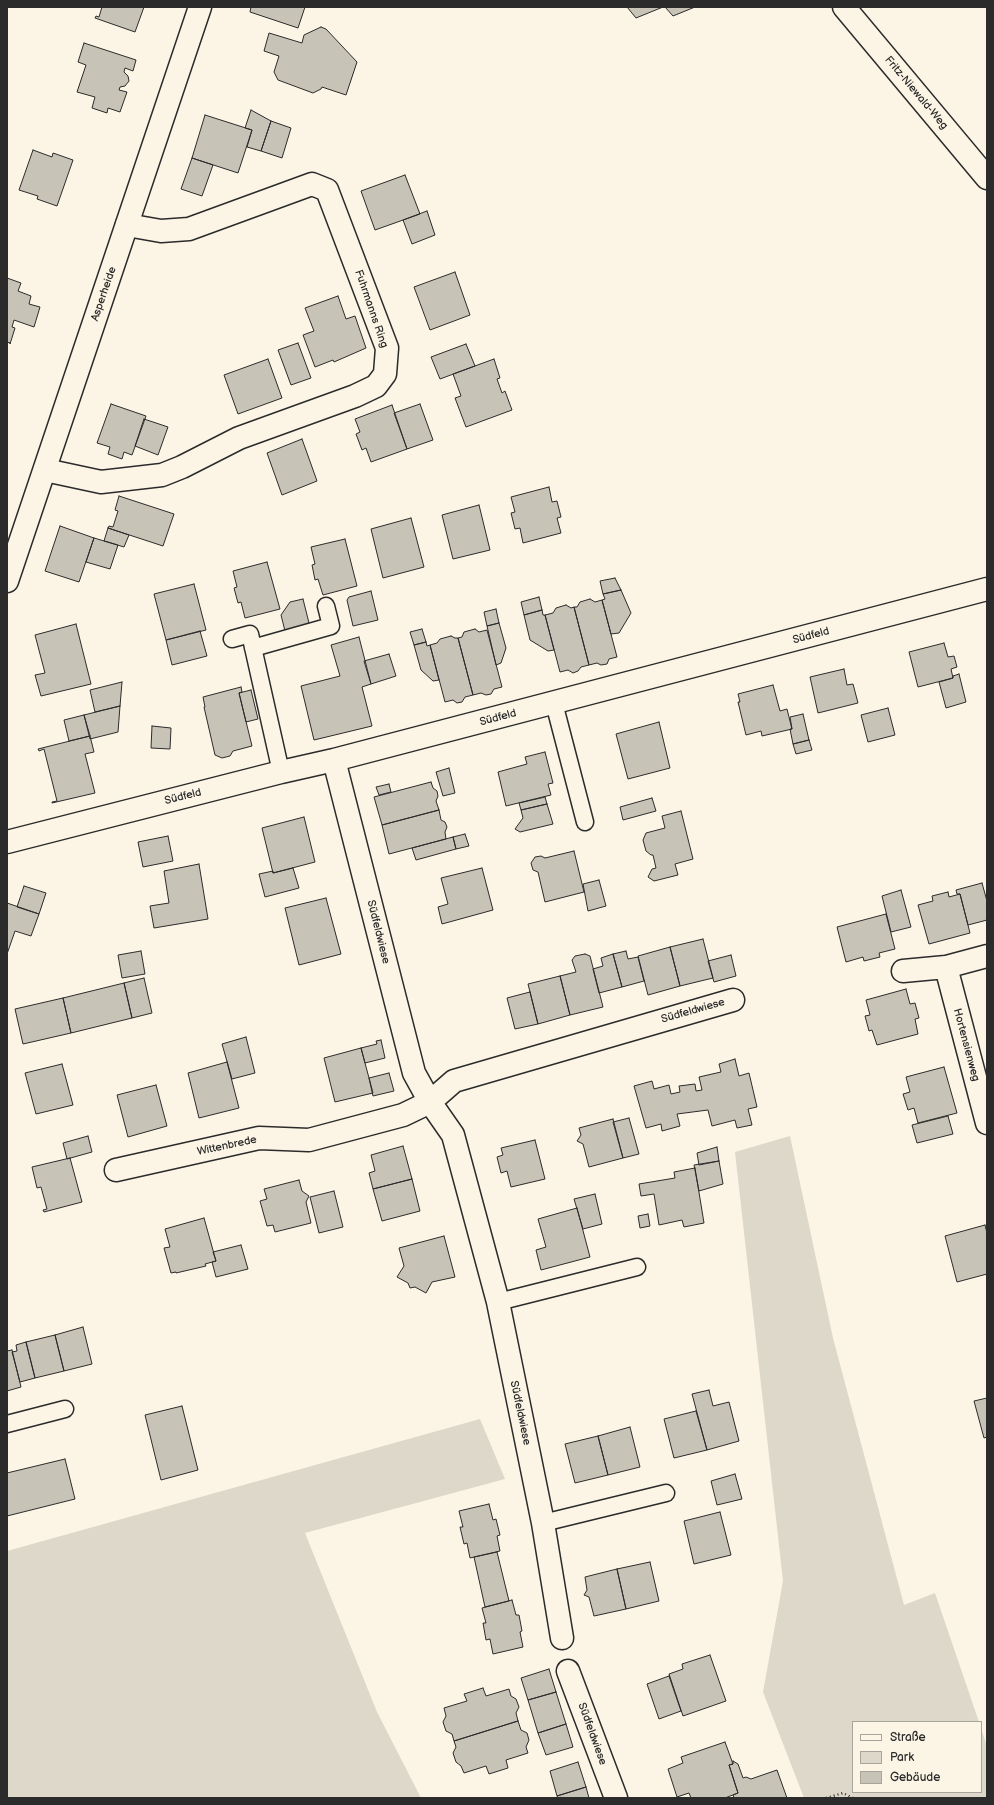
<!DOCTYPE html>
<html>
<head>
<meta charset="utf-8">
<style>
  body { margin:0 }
  #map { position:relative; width:994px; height:1805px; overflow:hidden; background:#fcf5e5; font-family:"Balsamiq Sans",sans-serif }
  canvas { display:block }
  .frame { position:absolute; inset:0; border:8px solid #2b2b2b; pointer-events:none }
  .legend { position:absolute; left:852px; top:1721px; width:130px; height:72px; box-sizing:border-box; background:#fcf5e5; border:1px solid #a8a49b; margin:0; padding:5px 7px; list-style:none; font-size:12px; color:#2b2b2b }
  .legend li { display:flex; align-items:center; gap:8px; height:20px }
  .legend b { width:20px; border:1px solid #a8a49b }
</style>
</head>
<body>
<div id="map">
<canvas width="994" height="1805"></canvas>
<div class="frame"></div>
<ul class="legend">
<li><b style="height:5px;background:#fcf5e5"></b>Straße</li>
<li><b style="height:11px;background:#ded8ca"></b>Park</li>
<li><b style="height:11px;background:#c8c3b7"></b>Gebäude</li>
</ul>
</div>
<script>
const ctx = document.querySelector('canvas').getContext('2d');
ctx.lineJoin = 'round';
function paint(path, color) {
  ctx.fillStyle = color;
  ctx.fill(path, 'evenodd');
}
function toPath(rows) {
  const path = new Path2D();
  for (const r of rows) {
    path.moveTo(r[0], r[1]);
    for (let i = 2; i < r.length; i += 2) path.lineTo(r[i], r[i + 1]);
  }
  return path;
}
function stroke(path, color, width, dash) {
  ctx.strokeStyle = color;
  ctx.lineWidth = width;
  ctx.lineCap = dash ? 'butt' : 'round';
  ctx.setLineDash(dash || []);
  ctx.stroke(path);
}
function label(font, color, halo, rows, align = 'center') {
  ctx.font = font + ' "Balsamiq Sans",sans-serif';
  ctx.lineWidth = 3.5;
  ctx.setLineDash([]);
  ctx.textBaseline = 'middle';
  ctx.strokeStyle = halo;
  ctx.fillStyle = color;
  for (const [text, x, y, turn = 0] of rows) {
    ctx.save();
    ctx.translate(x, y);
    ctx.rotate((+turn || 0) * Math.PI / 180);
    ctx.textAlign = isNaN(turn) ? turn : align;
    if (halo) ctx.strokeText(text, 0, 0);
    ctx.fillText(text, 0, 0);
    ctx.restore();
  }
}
paint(toPath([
  [790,1136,833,1338,904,1605,935,1593,979,1722,853,1722,853,1792,981,1792,981,1728,987,1746,987,1798,804,1798,763,1692,783,1581,735,1152],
  [480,1419,505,1479,305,1533,377,1712,421,1798,7,1798,7,1551]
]), '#ded8ca');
const building = toPath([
  [102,7,144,7,135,32,95,18,96,16,99,17,102,7],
  [251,7,305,7,298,28,250,12,251,7],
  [627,7,663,7,636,18,627,7],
  [665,7,695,7,673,16,665,7],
  [321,27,326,29,357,62,346,95,322,87,321,89,313,93,278,80,274,72,279,56,264,51,269,33,302,43,304,35,321,27],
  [84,43,136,60,133,71,125,68,124,72,128,76,129,81,125,86,120,87,119,90,127,92,120,112,108,108,107,113,92,108,95,97,77,92,86,65,78,62,84,43],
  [251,110,271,121,261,151,247,147,252,130,245,128,251,110],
  [205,115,252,130,238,173,192,158,205,115],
  [271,121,291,128,282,158,261,151,271,121],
  [33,150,52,157,53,153,73,160,57,206,37,199,38,196,19,190,33,150],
  [192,158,213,165,202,196,181,189,192,158],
  [405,175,420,214,375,230,361,191,405,175],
  [427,211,435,235,412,244,403,220,427,211],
  [455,272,470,315,430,330,414,287,455,272],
  [7,278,21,283,18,291,31,296,29,304,40,307,34,327,14,320,12,327,15,328,10,344,10,343,7,342,7,278],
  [338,296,346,319,355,316,366,348,334,362,333,360,315,367,303,335,314,331,305,308,338,296],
  [298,343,311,378,291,385,278,350,298,343],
  [466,344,475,366,440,379,431,357,466,344],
  [268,359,282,398,238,414,224,375,268,359],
  [494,359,500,378,497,379,502,393,505,391,512,410,466,427,455,398,461,396,453,374,494,359],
  [111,404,146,416,132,455,124,452,122,459,108,454,110,447,97,443,111,404],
  [420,404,433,440,407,449,394,413,420,404],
  [392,405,407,449,371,462,366,448,362,450,356,434,360,432,355,419,392,405],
  [144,419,168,427,158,455,135,446,144,419],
  [302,439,317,481,282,495,267,453,302,439],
  [549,487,552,502,557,501,561,517,557,518,561,533,523,543,520,528,515,529,511,513,515,512,511,497,549,487],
  [119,496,174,514,163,546,108,528,109,526,113,527,118,511,115,510,119,496],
  [479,505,490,550,453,559,442,515,479,505],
  [411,518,424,567,383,578,371,529,411,518],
  [60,526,94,538,79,582,45,571,60,526],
  [108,528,129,535,124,547,104,541,108,528],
  [94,538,118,545,110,569,86,562,94,538],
  [345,539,357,586,323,595,318,579,315,580,312,565,315,564,311,547,345,539],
  [267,562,280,609,245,618,241,602,238,603,234,588,237,587,233,571,267,562],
  [615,578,621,590,603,594,600,581,615,578],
  [194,584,206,630,166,640,154,594,194,584],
  [621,590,631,613,619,633,611,634,602,600,605,599,603,594,621,590],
  [371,591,378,620,353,626,347,600,349,597,371,591],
  [539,597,542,610,524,615,521,602,539,597],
  [303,599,310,627,286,635,281,615,290,602,303,599],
  [590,599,595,602,602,600,617,657,609,659,607,664,601,665,597,663,589,665,574,607,577,607,580,602,590,599],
  [566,605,571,608,574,607,589,665,581,667,578,671,573,673,568,670,560,672,545,615,553,613,556,608,566,605],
  [496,609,499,623,487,626,484,612,496,609],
  [542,610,543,615,545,615,554,650,548,651,530,640,524,615,542,610],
  [499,623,506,648,501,663,496,665,487,626,499,623],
  [76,624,91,684,41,696,35,675,45,673,35,635,76,624],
  [422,629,426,642,414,645,410,632,422,629],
  [475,629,479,632,487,630,502,687,494,689,491,694,486,695,481,693,473,695,458,638,462,637,464,632,475,629],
  [200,631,207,656,172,665,166,640,200,631],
  [451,636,455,638,458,638,473,695,465,697,462,702,457,703,453,700,445,702,430,645,437,643,440,639,451,636],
  [359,637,371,684,362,687,372,726,314,740,301,686,340,676,331,645,359,637],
  [426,642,427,646,430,645,439,680,433,681,421,670,414,645,426,642],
  [944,643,948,657,954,656,957,667,951,669,953,678,918,687,909,652,944,643],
  [389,654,396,676,371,684,364,661,389,654],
  [844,669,847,685,853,684,858,703,818,713,810,677,844,669],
  [959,674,966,702,946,708,939,682,953,678,953,676,959,674],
  [122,682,120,706,95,712,90,690,122,682],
  [773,685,780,711,787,709,792,729,762,736,761,731,746,735,738,702,740,702,738,694,773,685],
  [241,687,242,692,239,693,252,746,233,751,230,756,222,758,215,755,204,707,205,707,203,697,241,687],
  [251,690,258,719,246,722,239,693,251,690],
  [120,706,118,732,90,739,84,715,120,706],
  [888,708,895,735,868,742,861,715,888,708],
  [803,714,809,740,793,744,790,729,792,729,790,717,803,714],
  [84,715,90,736,69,741,64,720,84,715],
  [659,722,670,768,628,779,616,734,659,722],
  [152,726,171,728,170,749,151,748,152,726],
  [90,736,94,752,85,754,95,793,52,803,52,802,57,801,44,749,39,751,38,749,90,736],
  [809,740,812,750,796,754,793,744,809,740],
  [545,752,553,783,548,784,551,795,506,806,498,772,527,764,525,757,545,752],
  [449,768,455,793,443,796,436,772,449,768],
  [431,782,433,788,437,791,438,796,436,801,439,810,382,825,374,797,431,782],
  [389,784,391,792,379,795,376,787,389,784],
  [545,797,547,804,521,810,519,803,545,797],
  [652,798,656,811,623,820,620,807,652,798],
  [547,804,553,824,520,832,515,829,523,818,521,810,547,804],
  [439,810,441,820,445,822,447,827,445,832,446,839,389,854,382,825,439,810],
  [681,811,693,859,675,864,678,875,654,881,648,877,652,869,656,868,653,855,651,855,646,851,643,840,646,833,665,828,662,816,681,811],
  [304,817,315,862,273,873,262,828,304,817],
  [465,834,469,846,456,849,453,837,465,834],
  [168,836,173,861,143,867,138,842,168,836],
  [453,837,456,849,416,860,412,848,453,837],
  [574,851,584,892,545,902,538,872,533,870,531,863,535,857,541,856,545,858,574,851],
  [199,864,208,919,154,928,150,906,169,903,164,871,199,864],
  [293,868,299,888,265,897,259,874,273,871,273,873,293,868],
  [482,868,493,910,442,924,438,907,448,904,441,878,482,868],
  [599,880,606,906,588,911,583,884,599,880],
  [982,883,987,901,987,920,968,925,960,894,957,894,956,890,982,883],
  [24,886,46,893,39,914,17,907,24,886],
  [901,890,911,927,891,932,882,896,901,890],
  [948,892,949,897,960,894,970,933,929,944,918,905,933,901,932,896,948,892],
  [326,898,341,954,299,965,285,908,326,898],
  [7,903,39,914,31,936,15,931,7,954,7,903],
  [886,914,895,949,879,953,880,957,864,961,863,957,846,962,837,927,886,914],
  [703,939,713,978,680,986,670,947,703,939],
  [670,947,680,986,648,995,638,956,670,947],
  [141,951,145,974,122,978,118,955,141,951],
  [626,951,628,959,638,957,644,981,622,987,613,954,626,951],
  [585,954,590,956,603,1007,570,1015,560,976,576,972,572,960,575,956,585,954],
  [613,954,622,987,599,993,593,969,603,966,601,958,613,954],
  [731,955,736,976,714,982,708,961,731,955],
  [560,976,570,1015,538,1024,528,984,560,976],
  [144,978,152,1013,132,1018,124,983,144,978],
  [124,983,132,1018,71,1033,63,998,124,983],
  [906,989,910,1004,915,1003,919,1018,915,1019,918,1034,877,1045,872,1030,869,1031,865,1016,870,1015,866,1000,906,989],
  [530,992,538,1024,515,1029,507,998,530,992],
  [63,998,71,1033,23,1044,15,1009,63,998],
  [246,1037,255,1073,232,1079,222,1044,246,1037],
  [381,1040,385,1058,365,1063,361,1048,377,1044,376,1041,381,1040],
  [361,1048,373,1093,335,1102,324,1058,361,1048],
  [735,1059,739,1076,749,1073,757,1107,748,1109,752,1125,737,1128,735,1120,712,1126,708,1110,677,1114,680,1126,662,1131,661,1124,646,1128,634,1086,652,1081,654,1089,669,1085,671,1094,680,1092,679,1086,695,1084,696,1091,702,1090,699,1077,721,1072,719,1064,735,1059],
  [227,1062,239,1108,199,1118,188,1073,227,1062],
  [62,1064,73,1105,36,1114,25,1073,62,1064],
  [944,1067,957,1113,918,1123,914,1108,908,1110,903,1094,910,1092,906,1077,944,1067],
  [389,1073,394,1091,373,1096,369,1078,389,1073],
  [156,1085,167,1126,128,1137,117,1095,156,1085],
  [948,1116,953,1134,917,1143,912,1125,948,1116],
  [629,1118,639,1154,623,1158,613,1122,629,1118],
  [613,1119,623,1158,589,1167,583,1144,577,1141,581,1135,579,1128,613,1119],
  [88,1136,92,1152,67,1159,63,1143,88,1136],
  [535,1140,545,1179,511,1187,507,1171,501,1173,497,1157,503,1155,501,1148,535,1140],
  [403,1146,412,1179,373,1189,369,1173,375,1171,371,1155,403,1146],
  [717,1147,719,1161,699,1165,697,1153,717,1147],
  [70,1158,82,1202,44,1212,43,1210,47,1209,41,1187,37,1188,32,1167,70,1158],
  [719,1161,723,1184,699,1191,694,1165,719,1161],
  [695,1168,704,1223,684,1227,682,1220,659,1225,654,1194,641,1196,639,1184,675,1178,674,1172,695,1168],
  [412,1179,420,1211,382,1221,373,1189,412,1179],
  [299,1180,302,1191,309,1196,306,1202,311,1223,275,1232,273,1225,267,1226,260,1201,267,1199,264,1189,299,1180],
  [334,1191,343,1227,319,1233,310,1197,334,1191],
  [595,1194,602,1224,583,1229,574,1199,595,1194],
  [577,1208,590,1257,541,1270,536,1250,546,1247,538,1219,577,1208],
  [648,1214,650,1226,640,1228,638,1216,648,1214],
  [204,1218,216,1261,205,1264,206,1266,176,1273,176,1272,171,1273,164,1248,170,1247,165,1229,204,1218],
  [985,1225,987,1233,987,1274,957,1282,945,1236,985,1225],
  [444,1236,455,1277,432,1282,426,1293,415,1287,410,1288,408,1283,397,1277,404,1266,399,1248,444,1236],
  [241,1245,248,1269,216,1277,212,1262,216,1261,213,1252,241,1245],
  [83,1327,92,1364,64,1371,55,1335,83,1327],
  [55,1335,64,1371,35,1378,26,1342,55,1335],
  [26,1342,35,1378,20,1382,12,1352,17,1351,16,1345,26,1342],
  [12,1350,21,1387,7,1391,7,1351,12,1350],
  [709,1390,713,1406,729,1402,739,1441,707,1450,692,1394,709,1390],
  [987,1398,987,1437,984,1438,974,1401,987,1398],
  [182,1406,198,1470,161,1480,145,1415,182,1406],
  [696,1411,707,1450,674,1458,664,1419,696,1411],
  [630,1427,640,1467,608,1475,598,1436,630,1427],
  [598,1436,608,1475,575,1483,565,1444,598,1436],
  [65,1459,75,1499,7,1516,7,1473,65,1459],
  [735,1474,742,1499,717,1505,711,1481,735,1474],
  [489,1504,493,1520,496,1519,500,1535,497,1536,500,1551,470,1558,467,1543,464,1544,460,1527,463,1527,459,1511,489,1504],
  [720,1512,731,1555,694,1564,684,1521,720,1512],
  [497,1552,509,1601,485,1607,474,1557,497,1552],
  [650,1562,659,1601,626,1609,617,1569,650,1562],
  [617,1569,626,1609,594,1616,589,1597,584,1595,587,1590,585,1577,617,1569],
  [512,1600,516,1615,519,1615,522,1631,520,1632,523,1647,493,1654,490,1639,486,1640,483,1623,486,1623,482,1608,512,1600],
  [710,1655,726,1701,683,1716,669,1674,683,1669,682,1664,710,1655],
  [549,1669,556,1692,528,1700,521,1678,549,1669],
  [669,1676,681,1711,659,1719,647,1684,669,1676],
  [483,1688,486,1696,509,1689,511,1696,516,1699,519,1707,516,1713,518,1721,454,1741,452,1734,446,1731,443,1722,446,1716,444,1708,467,1701,464,1694,483,1688],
  [556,1692,566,1724,538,1733,528,1700,556,1692],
  [518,1721,521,1730,527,1733,529,1740,526,1747,528,1753,506,1760,508,1768,489,1774,486,1766,464,1773,461,1766,456,1762,453,1753,456,1747,454,1741,518,1721],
  [566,1724,573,1747,546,1755,538,1733,566,1724],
  [725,1742,733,1764,729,1765,738,1793,725,1798,691,1798,689,1793,677,1797,668,1769,683,1763,681,1757,725,1742],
  [733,1761,738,1764,743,1778,746,1777,751,1779,777,1770,787,1798,734,1798,733,1795,738,1793,729,1765,733,1764,733,1761],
  [578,1762,586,1787,557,1796,550,1771,578,1762],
  [586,1787,589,1798,558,1798,557,1796,586,1787]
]);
paint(building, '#c8c3b7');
stroke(building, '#2b2b2b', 1);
const service = toPath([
  [232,639,250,634,281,772],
  [253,648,331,626,326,606],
  [554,703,585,822],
  [498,1302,637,1267],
  [7,1424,65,1409],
  [543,1523,666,1493]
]);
const minor = toPath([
  [45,470,101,482,162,475,182,467,239,438,355,396,376,386,385,374,387,348,327,190,312,184,189,229,161,231,127,225],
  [334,760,414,1073,430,1102,453,1135,498,1302,543,1523,562,1638],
  [7,842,281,772,334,760,987,589],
  [987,956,946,967,987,1123],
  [903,971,946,967],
  [116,1170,259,1138,309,1140,403,1115,430,1102,454,1081,733,1000],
  [568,1671,616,1798]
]);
const tertiary = toPath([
  [844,7,987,178],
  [7,581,200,7]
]);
stroke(service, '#2b2b2b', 19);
stroke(minor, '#2b2b2b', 25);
stroke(tertiary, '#2b2b2b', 25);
stroke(toPath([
  [826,1798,843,1793,853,1798]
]), '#2b2b2b', 2.5, [1, 3]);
stroke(service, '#fcf5e5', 16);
stroke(minor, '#fcf5e5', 22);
stroke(tertiary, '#fcf5e5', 22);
label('11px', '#2b2b2b', '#fcf5e5', [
  ["Fritz-Niewald-Weg",916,93,50],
  ["Asperheide",104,294,-71],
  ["Fuhrmanns Ring",371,309,71],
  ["Südfeld",811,636,-15],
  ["Südfeld",498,718,-15],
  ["Südfeld",183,797,-14],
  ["Südfeldwiese",378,932,76],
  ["Südfeldwiese",693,1011,-16],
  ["Hortensienweg",966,1045,75],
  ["Wittenbrede",227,1146,-12],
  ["Südfeldwiese",520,1413,78],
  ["Südfeldwiese",592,1734,70]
]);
</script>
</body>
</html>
